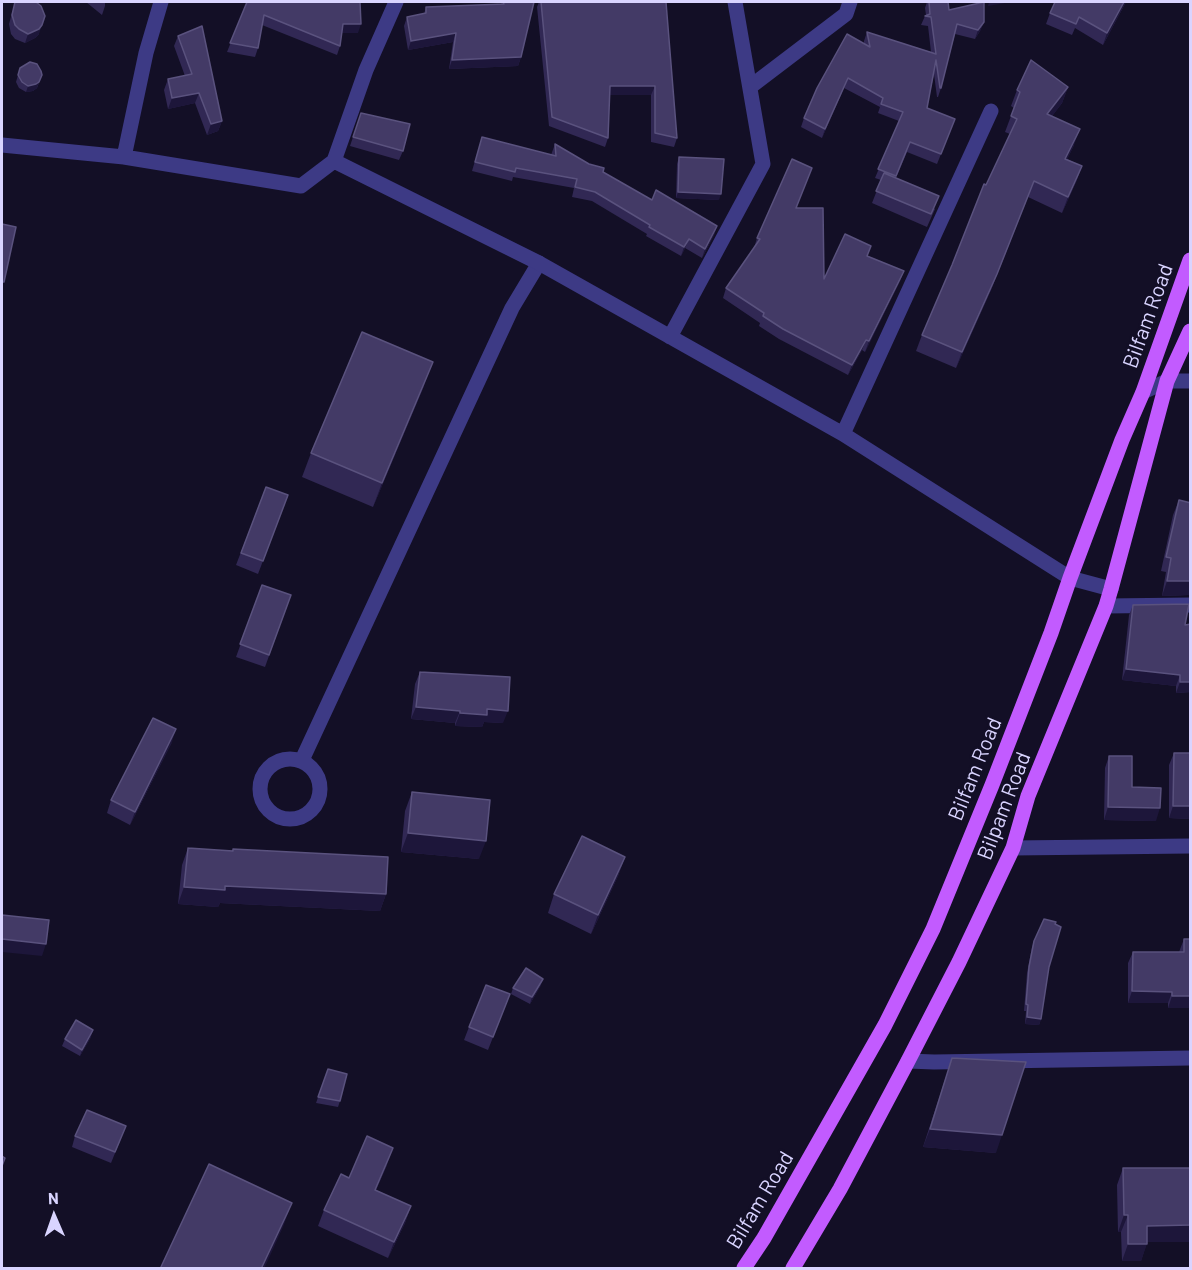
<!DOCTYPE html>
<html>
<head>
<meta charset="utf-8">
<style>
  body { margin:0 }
  #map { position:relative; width:1192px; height:1270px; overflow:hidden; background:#130f26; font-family:Barlow,sans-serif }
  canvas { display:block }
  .frame { position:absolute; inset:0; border:3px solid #d9d4ff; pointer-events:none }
  .north { position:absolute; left:24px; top:1186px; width:60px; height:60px; -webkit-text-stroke:4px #130f26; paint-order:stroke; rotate:358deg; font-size:16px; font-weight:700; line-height:24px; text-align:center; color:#d9d4ff }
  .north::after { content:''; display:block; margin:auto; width:21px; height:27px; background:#d9d4ff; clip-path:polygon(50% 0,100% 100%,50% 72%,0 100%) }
</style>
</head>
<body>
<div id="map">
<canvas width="1192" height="1270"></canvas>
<div class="frame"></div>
<div class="north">N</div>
</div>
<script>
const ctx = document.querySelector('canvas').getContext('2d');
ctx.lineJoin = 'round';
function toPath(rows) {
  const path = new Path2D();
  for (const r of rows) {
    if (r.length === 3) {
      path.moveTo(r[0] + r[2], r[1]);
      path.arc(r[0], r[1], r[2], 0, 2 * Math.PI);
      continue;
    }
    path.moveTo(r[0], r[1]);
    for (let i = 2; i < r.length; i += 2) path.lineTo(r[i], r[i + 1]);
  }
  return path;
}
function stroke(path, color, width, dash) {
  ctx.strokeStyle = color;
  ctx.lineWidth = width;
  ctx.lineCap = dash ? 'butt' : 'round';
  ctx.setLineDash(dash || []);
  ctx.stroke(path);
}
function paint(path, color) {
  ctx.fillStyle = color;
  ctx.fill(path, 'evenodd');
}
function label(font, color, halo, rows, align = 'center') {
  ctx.font = font + ' Barlow,sans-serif';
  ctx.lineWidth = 5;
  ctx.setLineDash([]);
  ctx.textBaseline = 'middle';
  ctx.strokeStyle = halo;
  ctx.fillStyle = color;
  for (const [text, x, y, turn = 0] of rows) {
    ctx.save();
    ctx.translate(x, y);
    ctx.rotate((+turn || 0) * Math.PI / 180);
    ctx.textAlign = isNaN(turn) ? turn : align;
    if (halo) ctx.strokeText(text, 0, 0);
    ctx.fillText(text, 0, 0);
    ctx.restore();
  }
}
stroke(toPath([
  [290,789,30],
  [302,760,512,308,539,263]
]), '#3d3a85', 15);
stroke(toPath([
  [750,87,846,14,850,2],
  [2,145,124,157,301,186,334,161,366,70,396,2],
  [124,157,146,53,161,2],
  [334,161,539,263,843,434,1070,578,1111,589],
  [670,337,763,164,735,2],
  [1143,392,1167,381,1190,381],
  [843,434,991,111],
  [1106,606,1190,605],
  [1013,848,1190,846],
  [908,1061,934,1062,1190,1058]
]), '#3d3a85', 15);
stroke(toPath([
  [744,1268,764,1238,885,1025,933,929,992,785,1051,633,1070,578,1122,440,1143,392,1190,260],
  [793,1268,840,1189,908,1061,959,962,1013,848,1028,796,1106,606,1111,589,1167,381,1190,331]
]), '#c25bff', 15);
paint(toPath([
  [15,2,36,2,39,34,35,38,25,43,15,39,11,34,9,24],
  [86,2,105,2,105,6,102,15],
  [247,2,358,33,342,33,340,46,337,55,262,25,258,48,255,57,227,52],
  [502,2,534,2,521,57,518,66,449,69,453,42,408,50,404,26,407,17,424,14,426,7,501,4],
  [539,2,666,2,677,138,674,147,651,142,651,95,609,95,608,138,605,147,549,126,537,7],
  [927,2,948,2,949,10,984,22,980,31,975,39,955,34,941,88,938,97,937,97,934,74,927,108,955,119,937,164,907,152,896,178,935,209,927,227,872,203,881,180,875,178,899,121,878,113,880,107,844,88,822,138,801,127,804,118,864,44,864,41,867,32,931,52,928,26,921,25,925,16,926,15,925,8],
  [1126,2,1103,45,1075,28,1072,35,1046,24,1050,13],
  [178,36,222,121,218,131,207,135,195,103,168,109,164,90,168,79,185,76,174,46],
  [20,68,42,75,37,88,33,91,26,92,19,88,16,82],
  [1068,87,1062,103,1052,116,1074,145,1067,159,1082,166,1076,182,1062,213,1028,197,991,290,956,368,916,351,922,335,1010,134,1005,132,1014,108,1011,106,1017,90],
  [361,113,403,151,399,160,350,146],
  [482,137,551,155,555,144,652,200,717,226,714,235,702,258,685,248,681,256,646,236,647,234,592,201,572,197,574,188,513,177,512,181,472,171],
  [679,157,719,200,676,198,677,164],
  [812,168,796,208,824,279,868,256,904,271,900,281,865,352,862,350,848,375,779,339,759,326,760,323,723,298,726,288,754,248,757,238],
  [424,386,373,507,302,477,311,453],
  [266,487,288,495,258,574,236,565],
  [1179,500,1191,503,1191,590,1189,595,1162,596,1166,572,1161,571,1173,515],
  [262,585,291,595,265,667,236,657],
  [1133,605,1185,625,1191,692,1176,693,1176,686,1122,680,1129,615],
  [420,672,503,723,484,722,482,727,455,726,455,723,411,719,415,684],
  [172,742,130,825,107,813,111,800],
  [1174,753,1191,819,1169,818,1169,765],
  [1109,756,1132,787,1156,821,1104,820,1105,768],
  [412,792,479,859,401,852,405,811],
  [188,848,386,894,380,911,220,903,218,907,178,904,182,865],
  [625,857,618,876,591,934,548,913,554,894],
  [1184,939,1191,1008,1168,1008,1168,1003,1128,1003,1128,963,1133,952,1179,952],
  [1034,941,1049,967,1041,1019,1039,1025,1025,1024,1026,1011,1024,1011,1027,973,1032,947],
  [541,985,530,1004,511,994,513,988],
  [510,994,488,1050,464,1040,469,1027],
  [91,1037,80,1056,62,1046,65,1039],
  [952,1058,996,1153,923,1147],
  [328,1069,340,1101,338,1107,316,1103],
  [75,1136,122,1136,111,1163,72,1147],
  [387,1165,376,1190,411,1206,405,1223,388,1258,318,1226,324,1210,349,1178],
  [1123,1168,1191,1168,1191,1237,1189,1242,1147,1242,1141,1261,1122,1261,1121,1232,1118,1232,1117,1185]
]), '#312854');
paint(toPath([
  [989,2,1006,2,1005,3,988,6],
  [1124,2,1126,2,1103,45,1107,33],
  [984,22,980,31,975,39,978,30],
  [343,24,361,24,358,33,340,33],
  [42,25,39,34,35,38,25,43,28,34],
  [456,33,453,42,408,50,411,41],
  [521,57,518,66,449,69,452,60],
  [848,78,844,88,822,138,825,129],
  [39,82,37,88,33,91,26,92,28,86],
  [610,86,655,86,651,95,606,95],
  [1068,87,1062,103,1042,130,1047,114],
  [199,93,195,103,168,109,172,98],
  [222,121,218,131,207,135,211,124],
  [1080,129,1074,145,1060,175,1065,159],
  [1082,166,1076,182,1062,213,1068,197],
  [1034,181,991,290,956,368,962,352],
  [678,192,721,194,719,200,676,198],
  [717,226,714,235,702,258,705,249],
  [689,239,685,248,681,256,684,247],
  [904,271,900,281,865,352,869,341],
  [866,340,862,350,848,375,852,365],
  [433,362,424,386,373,507,382,483],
  [1167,581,1191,581,1191,590,1189,595,1162,596],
  [1126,669,1180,675,1176,686,1122,680],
  [1180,682,1191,682,1191,692,1176,693],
  [416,707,460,711,455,723,411,719],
  [487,709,508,711,503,723,484,722,482,727,455,726,460,713],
  [176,729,172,742,130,825,135,812],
  [1173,806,1191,806,1191,819,1169,818],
  [1108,807,1160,808,1156,821,1104,820],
  [408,833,486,841,479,859,401,852],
  [625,857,618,876,591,934,598,915],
  [225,886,386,894,380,911,220,903,218,907,178,904,184,887],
  [2,939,46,944,42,956,2,952],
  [543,979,541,985,530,1004,532,997],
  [1132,991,1172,992,1168,1003,1128,1003],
  [1172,996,1191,996,1191,1008,1168,1008],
  [1027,1017,1041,1019,1039,1025,1025,1024],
  [93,1030,91,1037,80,1056,82,1050],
  [930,1129,1002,1135,996,1153,923,1147],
  [393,1148,387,1165,369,1206,375,1190],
  [292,1203,283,1227,264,1269,261,1269],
  [411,1206,405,1223,388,1258,394,1242],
  [1124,1215,1128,1215,1121,1232,1118,1232],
  [1191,1221,1191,1237,1189,1242,1141,1242,1147,1226],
  [1128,1244,1147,1244,1141,1261,1122,1261]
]), '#1d163a');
const building = toPath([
  [15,2,36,2,41,6,45,16,42,25,39,29,28,34,19,29,15,25,12,15,15,2],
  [247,2,360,2,361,24,343,24,340,46,264,15,258,48,230,43,247,2],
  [503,2,534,2,521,57,452,60,456,33,411,41,407,17,426,13,426,7,504,4,503,2],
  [541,2,666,2,677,138,655,133,655,86,610,86,608,138,552,117,541,2],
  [929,2,948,2,949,10,984,2,984,22,978,30,957,24,941,88,940,88,936,60,927,108,955,119,941,154,910,142,896,176,878,169,903,112,881,104,883,98,848,78,825,129,804,118,817,88,847,34,870,47,867,32,936,54,931,17,925,16,930,14,929,2],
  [1055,2,1124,2,1107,33,1079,17,1076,24,1050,13,1055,2],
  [202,26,222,121,211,124,199,93,172,98,168,79,192,74,178,36,202,26],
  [1031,60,1068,87,1047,114,1080,129,1065,159,1082,166,1068,197,1034,181,997,274,962,352,922,335,952,265,984,184,986,185,1017,119,1011,116,1020,92,1017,90,1031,60],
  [30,62,37,64,41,71,42,75,39,82,36,84,28,86,22,82,18,75,20,68,30,62],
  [361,113,410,124,403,151,353,137,361,113],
  [482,137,556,156,555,144,589,164,604,168,603,172,652,200,656,190,717,226,705,249,689,239,684,247,649,227,650,225,595,192,575,187,577,179,516,168,515,172,475,162,482,137],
  [679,157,724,159,721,194,678,192,679,157],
  [792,159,812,168,796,208,823,208,824,279,845,234,871,246,867,256,904,271,869,341,866,340,852,365,783,329,763,316,764,313,726,288,760,239,757,238,792,159],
  [884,173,939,196,931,214,876,191,884,173],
  [2,224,16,227,4,282,2,282,2,224],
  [362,332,433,362,382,483,311,453,362,332],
  [266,487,288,495,263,561,241,553,266,487],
  [1179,500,1191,503,1191,581,1167,581,1171,558,1166,557,1179,500],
  [262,585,291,595,269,655,240,644,262,585],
  [1189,604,1185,625,1191,624,1191,682,1180,682,1180,675,1126,669,1133,605,1189,604],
  [420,672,510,677,508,711,487,709,487,715,460,713,460,711,416,707,420,672],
  [153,718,176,729,135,812,111,800,153,718],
  [1174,753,1191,753,1191,806,1173,806,1174,753],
  [1109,756,1132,756,1132,787,1161,788,1160,808,1108,807,1109,756],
  [412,792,490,800,486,841,408,833,412,792],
  [582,836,625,857,598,915,554,894,582,836],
  [188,848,233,851,233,849,388,857,386,894,225,886,225,890,184,887,188,848],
  [2,915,49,920,46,944,2,939,2,915],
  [1044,919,1056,922,1055,924,1061,927,1049,967,1041,1019,1027,1017,1028,1005,1026,1004,1029,967,1034,941,1044,919],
  [1184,939,1191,939,1191,996,1172,996,1172,992,1132,991,1133,952,1184,952,1184,939],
  [526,968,543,979,532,997,513,988,526,968],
  [486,985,510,994,493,1037,469,1027,486,985],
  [76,1020,93,1030,82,1050,65,1039,76,1020],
  [952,1058,1026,1062,1002,1135,930,1129,952,1058],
  [328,1069,347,1074,340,1101,318,1097,328,1069],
  [87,1110,126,1126,115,1152,75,1136,87,1110],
  [367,1136,393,1148,375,1190,411,1206,394,1242,324,1210,341,1174,349,1178,367,1136],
  [2,1156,5,1158,2,1166,2,1156],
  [209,1164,292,1203,261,1269,160,1269,209,1164],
  [1123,1168,1191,1168,1191,1225,1147,1226,1147,1244,1128,1244,1128,1215,1124,1215,1123,1168]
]);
paint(building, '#433a66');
stroke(building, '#5a527e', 1.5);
label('21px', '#d9d4ff', '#130f26', [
  ["Bilfam Road",1148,316,-70],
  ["Bilfam Road",975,769,-68],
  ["Bilpam Road",1004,806,-69],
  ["Bilfam Road",760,1200,-59]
]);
</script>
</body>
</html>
